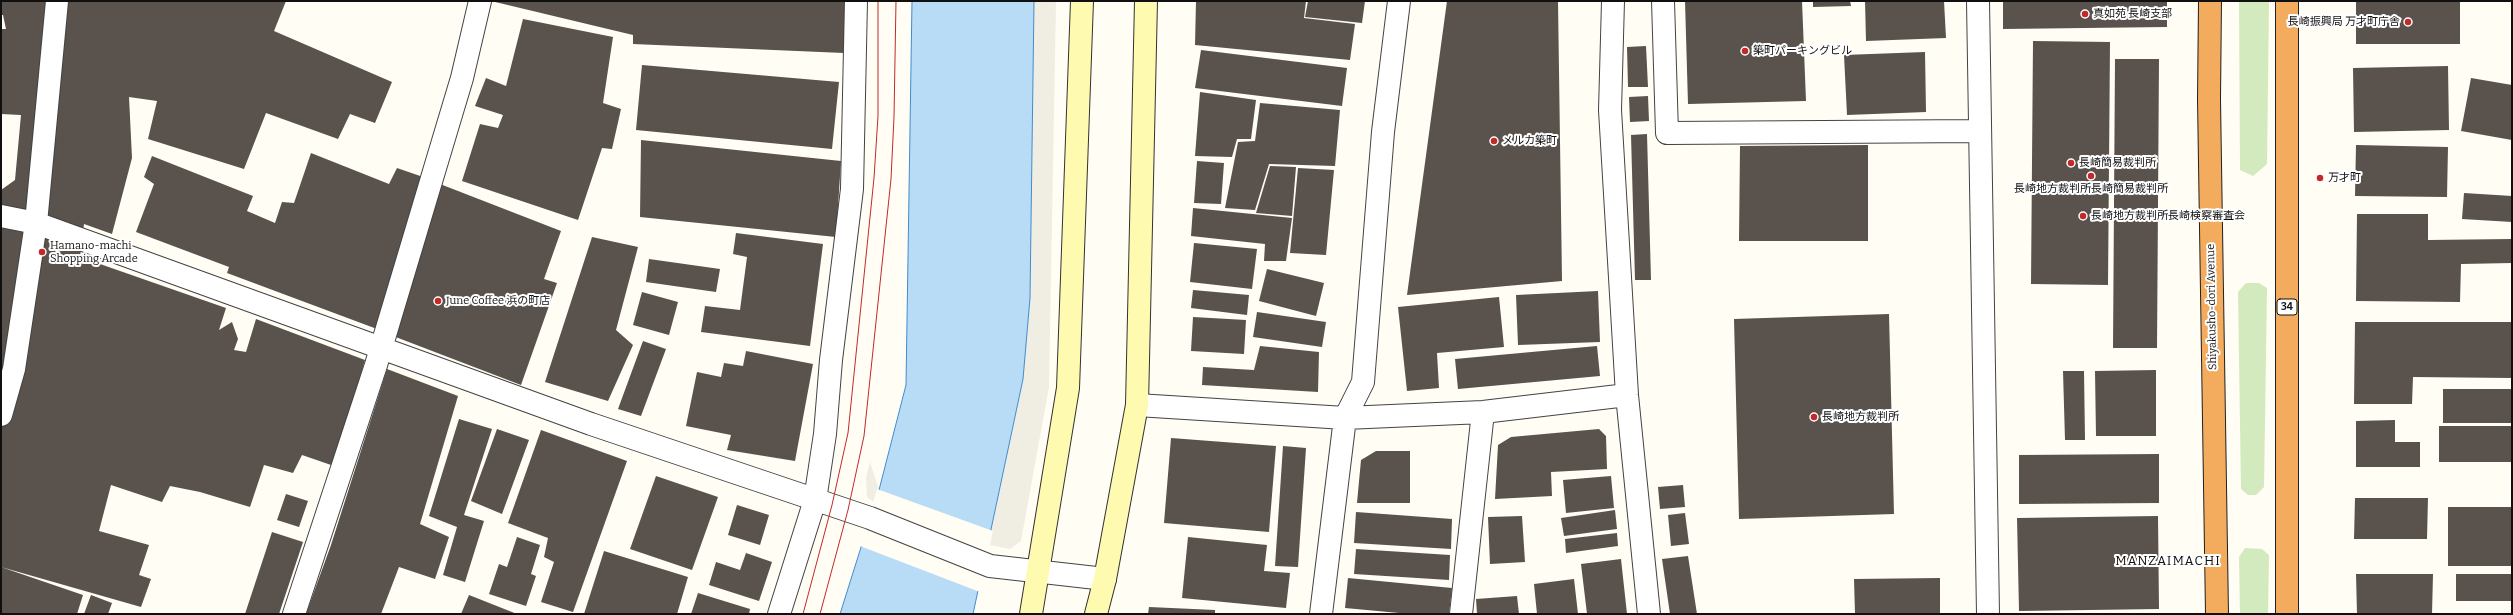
<!DOCTYPE html>
<html>
<head>
<meta charset="utf-8">
<style>
  body { margin:0 }
  #map { position:relative; width:2513px; height:615px; overflow:hidden; background:#fffdf4; font-family:Bitter,serif }
  canvas { display:block }
  .frame { position:absolute; inset:0; border:2px solid #101010; pointer-events:none }
</style>
</head>
<body>
<div id="map">
<canvas width="2513" height="615"></canvas>
<div class="frame"></div>
</div>
<script>
const ctx = document.querySelector('canvas').getContext('2d');
ctx.lineJoin = 'round';
function paint(path, color) {
  ctx.fillStyle = color;
  ctx.fill(path, 'evenodd');
}
function toPath(rows) {
  const path = new Path2D();
  for (const r of rows) {
    path.moveTo(r[0], r[1]);
    for (let i = 2; i < r.length; i += 2) path.lineTo(r[i], r[i + 1]);
  }
  return path;
}
function stroke(path, color, width, dash) {
  ctx.strokeStyle = color;
  ctx.lineWidth = width;
  ctx.lineCap = dash ? 'butt' : 'round';
  ctx.setLineDash(dash || []);
  ctx.stroke(path);
}
function label(font, color, halo, rows, align = 'center') {
  ctx.font = font + ' Bitter,"Noto Sans JP",serif';
  ctx.lineWidth = 4;
  ctx.setLineDash([]);
  ctx.textBaseline = 'middle';
  ctx.strokeStyle = halo;
  ctx.fillStyle = color;
  for (const [text, x, y, turn = 0] of rows) {
    ctx.save();
    ctx.translate(x, y);
    ctx.rotate((+turn || 0) * Math.PI / 180);
    ctx.textAlign = isNaN(turn) ? turn : align;
    if (halo) ctx.strokeText(text, 0, 0);
    ctx.fillText(text, 0, 0);
    ctx.restore();
  }
}
paint(toPath([
  [2239,1,2269,1,2267,164,2253,176,2240,170],
  [2246,283,2259,283,2267,288,2264,487,2256,495,2248,495,2241,489,2238,292],
  [2245,548,2262,549,2269,555,2268,614,2240,614,2239,557]
]), '#d2eabd');
paint(toPath([
  [1034,1,1056,1,1049,387,1021,541,1010,549,990,545,875,503,867,497,866,478,870,462,879,490,991,531,1023,379,1030,298]
]), '#f0ede2');
const water = toPath([
  [912,1,1034,1,1030,298,1023,379,973,614,840,614,879,490,906,385,912,1]
]);
paint(water, '#b9dcf6');
stroke(water, '#408ccd', 1);
paint(toPath([
  [877,489,993,531,980,592,860,546]
]), '#fffdf4');
paint(toPath([
  [1,1,286,1,274,31,392,82,375,123,350,114,338,139,266,113,244,169,148,139,157,101,129,97,132,158,112,234,84,224,80,257,226,308,219,330,232,322,238,339,234,350,246,352,256,319,365,360,334,466,302,455,293,473,264,465,250,507,200,492,170,486,162,502,111,485,99,531,149,545,139,575,151,579,141,607,1,567,1,190,15,180,21,115,1,114,1,29,6,29,3,15,1,15],
  [491,1,845,1,844,53,633,44,633,35],
  [1196,1,1306,1,1304,18,1355,24,1350,60,1195,45],
  [1308,1,1365,1,1362,23,1305,17],
  [1447,1,1558,1,1562,281,1407,295],
  [1685,1,1802,1,1806,101,1688,104],
  [1813,1,1850,1,1851,6,1813,7],
  [1865,1,1944,1,1946,38,1866,41],
  [2003,1,2167,1,2167,27,2003,29],
  [2356,1,2460,1,2460,44,2356,44],
  [523,19,613,37,603,103,621,109,612,149,602,148,578,220,462,181,480,124,498,128,503,115,475,106,486,78,506,86],
  [2033,41,2110,42,2108,285,2031,284],
  [1646,46,1648,87,1628,87,1627,47],
  [1201,50,1347,68,1342,106,1195,88],
  [1925,52,1926,112,1847,115,1844,55],
  [2115,59,2159,59,2157,348,2113,348],
  [642,65,839,82,832,149,636,130],
  [2448,66,2449,130,2354,132,2353,68],
  [2471,78,2512,85,2512,140,2461,131],
  [1200,92,1256,100,1251,139,1237,139,1232,157,1195,156],
  [1648,96,1649,121,1630,122,1629,97],
  [1260,103,1340,110,1335,166,1269,164,1255,210,1225,208,1238,142,1255,141],
  [1647,134,1651,280,1635,280,1631,135],
  [641,140,841,161,836,237,640,217],
  [1868,145,1868,241,1739,241,1740,146],
  [2356,145,2448,147,2447,197,2355,196],
  [311,153,389,184,397,168,426,178,377,329,227,273,229,267,136,232,154,184,144,177,152,156,253,196,247,211,275,223,282,202,294,203],
  [1197,161,1224,163,1221,204,1194,203],
  [1270,166,1296,167,1292,216,1256,213],
  [1298,168,1334,170,1326,255,1290,253],
  [440,184,561,231,544,279,557,283,521,385,393,336],
  [2464,193,2512,196,2512,222,2462,219],
  [1193,208,1292,218,1286,261,1264,261,1265,244,1191,236],
  [2357,214,2428,214,2428,240,2512,239,2512,263,2461,264,2460,302,2356,301],
  [736,233,823,244,810,346,701,332,705,306,740,310,747,257,733,254],
  [592,237,638,247,616,330,633,345,608,401,545,382],
  [1194,243,1257,249,1252,289,1190,282],
  [649,259,720,269,716,292,646,282],
  [1267,269,1324,283,1316,316,1259,301],
  [1193,290,1249,295,1247,315,1191,308],
  [1598,291,1600,342,1518,345,1516,295],
  [642,292,678,302,669,335,633,325],
  [1499,297,1504,347,1437,353,1439,388,1407,391,1398,307],
  [1257,312,1326,322,1322,347,1253,337],
  [1889,314,1894,514,1739,519,1734,319],
  [1193,317,1246,320,1244,354,1191,351],
  [2355,322,2512,322,2512,378,2413,377,2412,404,2354,404],
  [643,341,666,349,641,416,618,409],
  [1260,346,1319,352,1318,392,1202,385,1203,367,1254,370],
  [1597,346,1600,376,1458,389,1455,359],
  [746,351,813,364,795,461,727,450,731,435,686,426,697,372,721,377,724,363,743,366],
  [387,369,458,396,420,524,449,537,435,579,399,567,381,614,306,614,331,545],
  [2156,370,2156,436,2096,436,2095,371],
  [2063,371,2084,371,2085,440,2065,440],
  [2443,389,2512,389,2512,423,2443,423],
  [459,419,492,429,464,515,484,521,465,582,443,575,457,527,429,516],
  [2395,420,2395,442,2420,442,2420,467,2356,467,2356,421],
  [2439,426,2512,426,2512,462,2439,462],
  [497,429,529,440,502,514,471,501],
  [1599,429,1606,436,1607,469,1551,472,1552,496,1495,499,1498,445,1511,437],
  [541,430,627,461,573,612,541,602,554,562,544,557,548,538,508,523],
  [1171,438,1276,446,1269,532,1164,523],
  [1283,446,1306,448,1298,567,1275,566],
  [1376,451,1410,451,1410,503,1357,503,1361,460],
  [2159,454,2159,503,2019,504,2019,455],
  [656,476,718,497,692,570,630,549],
  [1611,476,1614,508,1566,513,1563,480],
  [1683,485,1685,507,1660,509,1658,487],
  [286,494,308,501,299,527,277,520],
  [2355,498,2428,498,2427,539,2354,539],
  [737,505,769,515,760,545,728,535],
  [2448,507,2512,507,2512,566,2448,566],
  [1615,510,1617,529,1564,536,1561,518],
  [1356,512,1452,519,1451,549,1354,543],
  [1685,513,1689,544,1671,546,1668,515],
  [1522,516,1525,562,1490,564,1488,517],
  [2158,516,2159,609,2019,611,2017,518],
  [272,532,303,542,279,614,245,614],
  [1617,533,1618,546,1566,553,1565,539],
  [517,537,540,545,531,574,536,576,526,606,489,594,499,564,507,567],
  [1188,537,1267,545,1264,571,1290,573,1286,608,1182,598],
  [1356,549,1450,555,1449,580,1354,574],
  [604,551,688,577,677,614,584,614],
  [746,553,772,562,759,601,709,585,716,562,740,570],
  [1688,556,1697,614,1670,614,1662,559],
  [1621,559,1627,614,1587,614,1581,564],
  [1,567,83,595,77,614,1,613],
  [2356,574,2433,574,2432,614,2357,614],
  [2456,574,2512,574,2512,601,2456,601],
  [1348,578,1452,588,1449,614,1410,614,1345,608],
  [1940,578,1940,614,1855,614,1854,579],
  [1574,579,1578,614,1537,614,1534,584],
  [698,593,750,609,749,614,691,614],
  [91,595,112,603,108,614,84,614],
  [469,595,517,614,461,614],
  [1517,596,1519,614,1477,614,1476,599],
  [1149,607,1215,610,1215,614,1148,614]
]), '#59524d');
const street = toPath([
  [1613,1,1610,110,1627,395,1649,614],
  [1663,1,1667,133,1980,131],
  [1978,1,1988,614],
  [1,216,36,223,591,424,870,518,990,566,1105,579],
  [1137,405,1345,418,1483,412,1627,395],
  [1,415,14,369,36,223,57,1],
  [294,614,376,365,462,78,480,1],
  [779,614,815,500,825,434,831,360,852,189,856,1],
  [1321,614,1345,418,1363,382,1383,132,1399,1],
  [1461,614,1483,412]
]);
const secondary = toPath([
  [1031,614,1068,388,1082,1],
  [1096,614,1105,579,1137,405,1146,1]
]);
const highway = toPath([
  [2210,1,2209,99,2217,614],
  [2287,614,2287,1]
]);
stroke(street, '#434343', 24);
stroke(secondary, '#323232', 24);
stroke(highway, '#212121', 24);
stroke(street, '#fff', 22);
stroke(secondary, '#fefab0', 22);
stroke(highway, '#f3ab5e', 22);
stroke(toPath([
  [803,614,832,505,848,433,874,178,878,116,878,1],
  [820,614,848,510,864,436,891,179,894,117,896,1]
]), '#c12a28', 1);
for (const [x, y, r, color] of [
  [2085,14,4,"#c12a28"],
  [2408,22,4,"#c12a28"],
  [1745,51,4,"#c12a28"],
  [1494,141,4,"#c12a28"],
  [2071,163,4,"#c12a28"],
  [2091,176,4,"#c12a28"],
  [2320,178,4,"#c12a28"],
  [2083,216,4,"#c12a28"],
  [42,252,4,"#c12a28"],
  [438,301,4,"#c12a28"],
  [1814,417,4,"#c12a28"]
]) {
  const dot = new Path2D();
  dot.arc(x, y, r, 0, 2 * Math.PI);
  ctx.fillStyle = color;
  ctx.fill(dot);
  stroke(dot, '#fff', 1.5);
}
for (const [x, y, w] of [
  [2287,307,20]
]) {
  const box = new Path2D();
  box.roundRect(x - w / 2, y - 8, w, 16, 3);
  ctx.fillStyle = '#fff';
  ctx.fill(box);
  stroke(box, '#101010', 1);
}
label('bold 10px', '#101010', null, [
  ["34",2287,307]
]);
label('11px', '#101010', '#fff', [
  ["真如苑 長崎支部",2093,14],
  ["長崎振興局 万才町庁舎",2400,22,"right"],
  ["築町パーキングビル",1753,51],
  ["メルカ築町",1502,141],
  ["長崎簡易裁判所",2079,163],
  ["万才町",2328,178],
  ["長崎地方裁判所長崎簡易裁判所",2091,189,"center"],
  ["長崎地方裁判所長崎検察審査会",2091,216],
  ["Hamano-machi",50,246],
  ["Shopping Arcade",50,259],
  ["June Coffee 浜の町店",446,301],
  ["長崎地方裁判所",1822,417]
], 'left');
label('11px', '#101010', '#fff', [
  ["Shiyakusho-dori Avenue",2212,307,-91]
]);
ctx.letterSpacing = '1px';
label('13px', '#101010', '#fff', [
  ["MANZAIMACHI",2168,561]
]);
ctx.letterSpacing = '0px';
</script>
</body>
</html>
